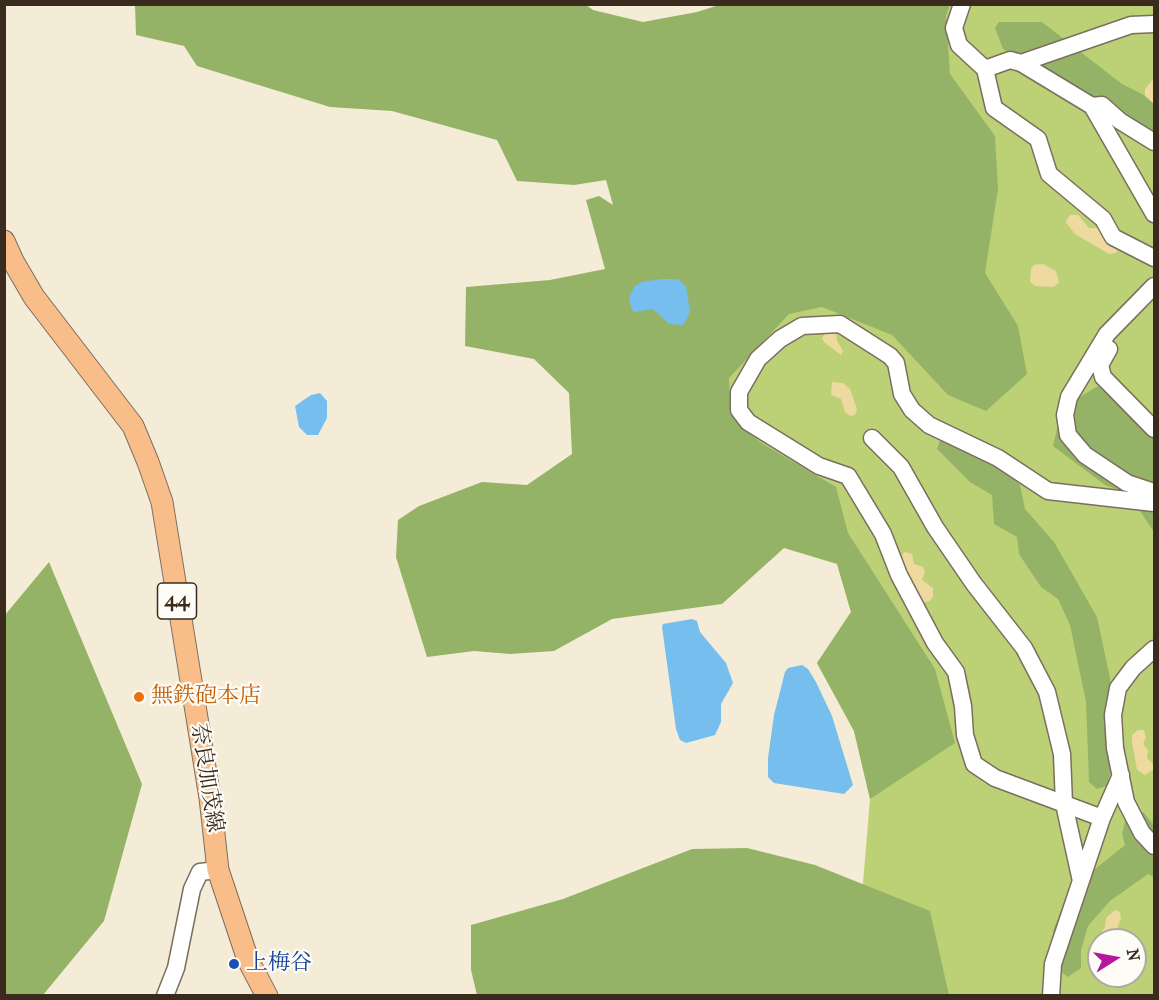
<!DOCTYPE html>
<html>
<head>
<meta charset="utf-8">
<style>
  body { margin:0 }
  #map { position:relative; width:1159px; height:1000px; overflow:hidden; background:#f5ecd8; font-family:"IM FELL French Canon",serif }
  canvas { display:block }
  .frame { position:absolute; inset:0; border:6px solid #3b2a1e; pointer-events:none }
  .north { position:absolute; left:1087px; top:928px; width:60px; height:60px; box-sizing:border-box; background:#fdfcf7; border:2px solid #afa8a0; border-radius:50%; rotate:79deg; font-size:16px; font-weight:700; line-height:24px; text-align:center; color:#3b2a1e }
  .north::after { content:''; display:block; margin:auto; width:21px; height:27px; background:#b5179e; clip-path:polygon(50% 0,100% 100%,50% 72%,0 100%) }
</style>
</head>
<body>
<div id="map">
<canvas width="1159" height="1000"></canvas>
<div class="frame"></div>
<div class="north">N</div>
</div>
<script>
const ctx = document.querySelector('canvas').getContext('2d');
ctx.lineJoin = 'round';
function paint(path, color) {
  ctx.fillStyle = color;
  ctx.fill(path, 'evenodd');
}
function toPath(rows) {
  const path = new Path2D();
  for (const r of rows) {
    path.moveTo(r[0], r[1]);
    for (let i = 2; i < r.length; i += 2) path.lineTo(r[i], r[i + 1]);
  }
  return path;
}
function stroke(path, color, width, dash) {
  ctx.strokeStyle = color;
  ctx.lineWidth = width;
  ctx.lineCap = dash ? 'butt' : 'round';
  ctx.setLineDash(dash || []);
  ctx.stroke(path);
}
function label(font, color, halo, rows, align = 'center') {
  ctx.font = font + ' "IM FELL French Canon","Noto Serif JP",serif';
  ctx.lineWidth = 4.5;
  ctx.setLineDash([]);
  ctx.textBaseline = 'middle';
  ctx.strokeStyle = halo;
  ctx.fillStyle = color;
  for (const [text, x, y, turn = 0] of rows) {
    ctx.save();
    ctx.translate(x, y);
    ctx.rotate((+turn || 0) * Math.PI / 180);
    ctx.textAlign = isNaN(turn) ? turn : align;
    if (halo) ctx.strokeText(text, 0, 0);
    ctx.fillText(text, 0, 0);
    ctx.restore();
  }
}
paint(toPath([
  [917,5,1154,5,1154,995,862,995,862,895,870,799,854,731,817,663,851,612,837,564,712,446,711,302],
  [1099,940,1135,940,1135,976,1099,976]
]), '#bcd175');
paint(toPath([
  [585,4,593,10,643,22,697,12,719,5,950,5,946,16,950,74,995,136,998,189,985,273,1018,326,1027,374,986,411,948,395,892,335,822,307,789,314,729,378,730,409,740,426,763,444,836,487,848,533,935,669,955,743,870,799,854,731,817,663,851,612,837,564,784,548,722,604,612,619,554,651,510,654,474,651,427,657,396,557,398,520,419,506,482,482,527,485,572,454,569,393,534,359,465,346,466,287,550,280,605,269,586,200,599,196,613,205,606,180,574,185,517,181,497,140,392,111,330,107,197,66,184,46,136,35,135,5],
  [999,22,1042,22,1122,84,1154,100,1154,131,1003,49,995,28],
  [1098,386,1154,437,1154,532,1128,493,1105,485,1053,446,1060,416,1078,398],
  [940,440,999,465,1020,485,1025,509,1054,542,1097,617,1110,678,1112,765,1107,786,1097,789,1089,782,1086,702,1070,625,1058,599,1041,587,1019,554,1017,537,994,524,992,495,970,482,937,449],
  [49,562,142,784,104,921,43,995,5,995,5,615],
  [1143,812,1154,825,1154,877,1148,874,1110,901,1088,926,1081,950,1081,968,1068,977,1060,971,1053,931,1069,890,1125,845,1122,834,1125,822],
  [747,848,815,865,930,911,949,995,477,995,471,970,471,925,563,899,692,849]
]), '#95b366');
paint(toPath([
  [1154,78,1154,104,1145,96,1145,89],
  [1070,215,1078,215,1089,228,1099,228,1115,242,1118,249,1116,253,1109,254,1075,234,1067,224,1066,221],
  [1043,264,1056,271,1059,282,1054,287,1035,286,1030,282,1031,269,1034,265],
  [826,332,836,333,837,341,843,351,841,355,824,342,822,338],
  [832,382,843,383,850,389,857,409,855,415,850,416,845,412,841,399,831,395],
  [905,552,912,554,914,564,923,567,925,572,922,580,933,588,933,597,930,601,920,603,900,557],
  [1138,730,1144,730,1146,738,1143,744,1148,750,1147,758,1154,765,1154,769,1145,775,1137,770,1132,742,1132,735],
  [1115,910,1120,912,1121,918,1117,929,1117,940,1099,940,1099,966,1096,967,1091,965,1088,958,1090,950,1105,927,1106,918]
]), '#eeda9e');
paint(toPath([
  [662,279,678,279,686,286,690,312,683,325,669,324,653,309,635,312,632,310,629,298,634,287,641,282],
  [320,393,327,401,327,418,318,435,307,435,299,427,295,406,311,395],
  [692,619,697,621,700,632,726,663,733,683,721,704,721,722,715,735,686,743,680,740,676,729,662,627,663,624],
  [802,665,808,669,816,682,832,716,853,785,844,794,774,783,768,777,768,758,774,715,785,672,788,668]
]), '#76beee');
const minor = toPath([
  [962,4,954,28,959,45,985,69,1010,60,1021,63],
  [1154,24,1131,25,1021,63,1092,106,1102,105,1120,121,1154,142],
  [985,69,994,108,1038,139,1049,174,1103,219,1113,237,1154,258],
  [1092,106,1154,214],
  [1154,286,1107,334,1069,397,1065,415,1068,435,1085,455,1127,483,1154,492],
  [1109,349,1100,365,1103,377,1154,429],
  [872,438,901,467,935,527,974,584,1024,648,1047,692,1062,754,1064,804,1081,881],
  [1154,649,1133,668,1118,688,1113,715,1115,748,1126,802,1142,833,1154,846],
  [1102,818,995,778,974,764,965,735,963,706,956,672,935,643,899,575,883,534,848,476,819,466,748,422,739,410,739,392,758,359,780,339,802,326,840,324,890,356,896,363,902,394,912,410,929,425,998,458,1048,491,1154,503],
  [165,996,176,968,192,889,200,872,218,870],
  [1051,996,1053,964,1102,818,1121,775]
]);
const major = toPath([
  [4,241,13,261,34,297,133,426,148,462,162,502,210,798,218,870,248,960,267,996]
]);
stroke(minor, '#7c6e5f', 19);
stroke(major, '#7c6e5f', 23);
stroke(minor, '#fff', 16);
stroke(major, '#f8bd89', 21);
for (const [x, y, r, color] of [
  [139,697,6,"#e8710a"],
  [234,964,6,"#1a4fb4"]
]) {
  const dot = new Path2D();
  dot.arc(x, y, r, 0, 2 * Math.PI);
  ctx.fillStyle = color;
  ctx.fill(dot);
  stroke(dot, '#fdfcf7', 2);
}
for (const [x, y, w] of [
  [177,601,39]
]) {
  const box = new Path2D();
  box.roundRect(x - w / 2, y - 18, w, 36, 4.5);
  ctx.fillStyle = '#fdfcf7';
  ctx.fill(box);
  stroke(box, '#3b2a1e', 1.5);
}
label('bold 21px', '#3b2a1e', null, [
  ["44",177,601]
]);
label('22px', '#c56008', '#fdfcf7', [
  ["無鉄砲本店",151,697]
], 'left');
label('22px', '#3b2a1e', '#fdfcf7', [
  ["奈良加茂線",206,778,81]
]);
label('22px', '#164399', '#fdfcf7', [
  ["上梅谷",246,964]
], 'left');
</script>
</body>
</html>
